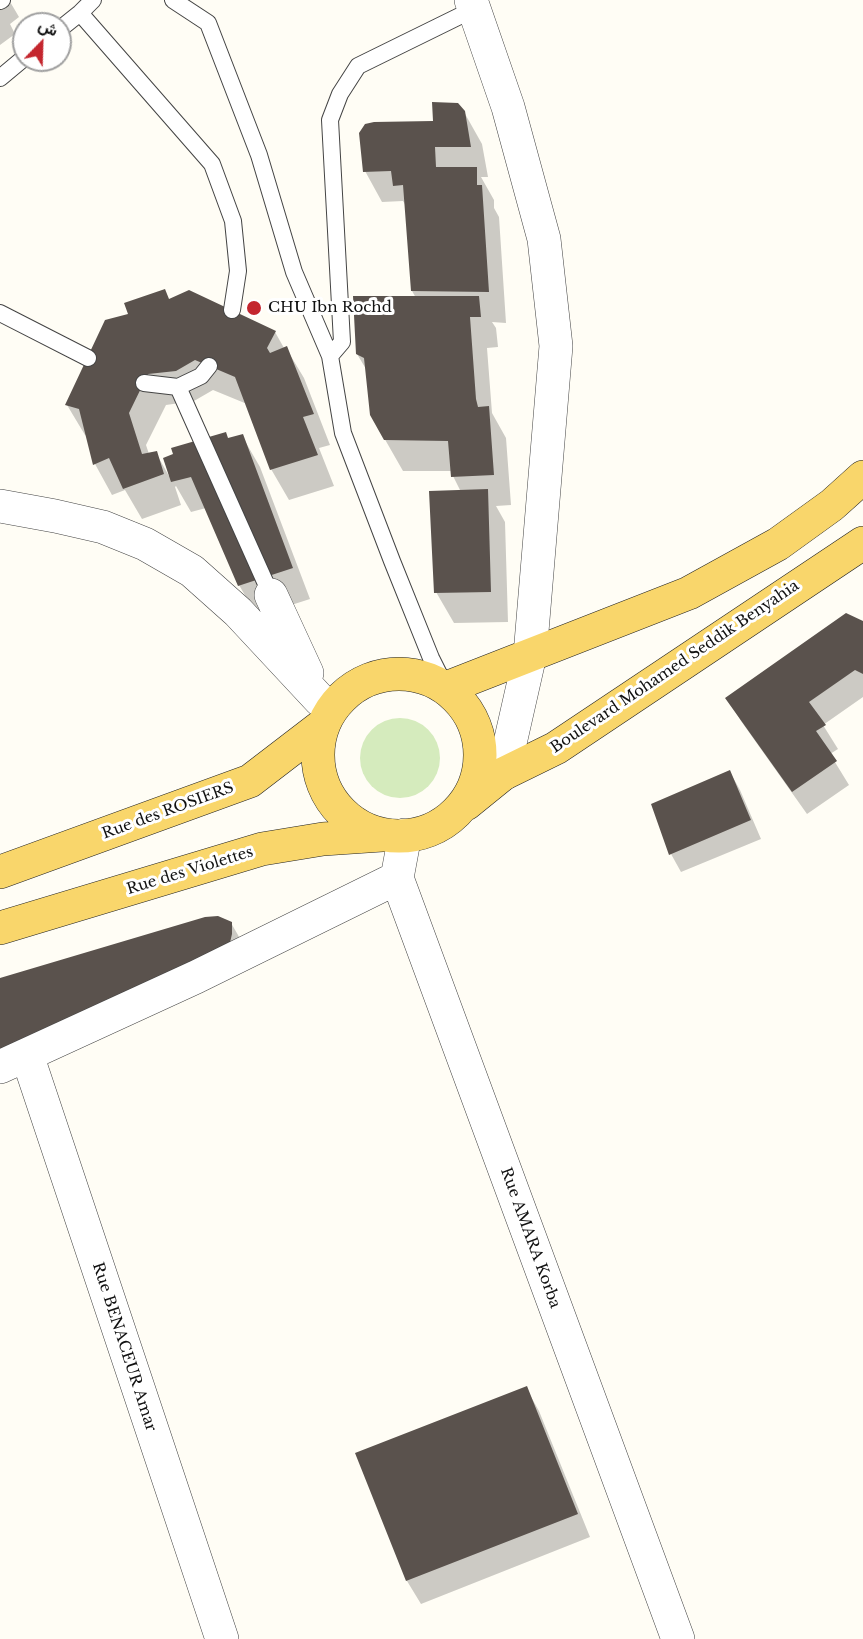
<!DOCTYPE html>
<html>
<head>
<meta charset="utf-8">
<style>
  body { margin:0 }
  #map { position:relative; width:863px; height:1639px; overflow:hidden; background:#fffdf5; font-family:"Libre Baskerville",Vazirmatn,serif }
  canvas { display:block }
  .north { position:absolute; left:12px; top:12px; width:60px; height:60px; box-sizing:border-box; background:#fff; border:2px solid #a0a0a0; border-radius:50%; rotate:23deg; font-size:16px; font-weight:700; line-height:24px; text-align:center; color:#111 }
  .north::after { content:''; display:block; margin:auto; width:21px; height:27px; background:#c4262e; clip-path:polygon(50% 0,100% 100%,50% 72%,0 100%) }
</style>
</head>
<body>
<div id="map">
<canvas width="863" height="1639"></canvas>
<div class="north">ش</div>
</div>
<script>
const ctx = document.querySelector('canvas').getContext('2d');
ctx.lineJoin = 'round';
function paint(path, color) {
  ctx.fillStyle = color;
  ctx.fill(path, 'evenodd');
}
function toPath(rows) {
  const path = new Path2D();
  for (const r of rows) {
    if (r.length === 3) {
      path.moveTo(r[0] + r[2], r[1]);
      path.arc(r[0], r[1], r[2], 0, 2 * Math.PI);
      continue;
    }
    path.moveTo(r[0], r[1]);
    for (let i = 2; i < r.length; i += 2) path.lineTo(r[i], r[i + 1]);
  }
  return path;
}
function stroke(path, color, width, dash) {
  ctx.strokeStyle = color;
  ctx.lineWidth = width;
  ctx.lineCap = dash ? 'butt' : 'round';
  ctx.setLineDash(dash || []);
  ctx.stroke(path);
}
function label(font, color, halo, rows, align = 'center') {
  ctx.font = font + ' "Libre Baskerville",serif';
  ctx.lineWidth = 6;
  ctx.setLineDash([]);
  ctx.textBaseline = 'middle';
  ctx.strokeStyle = halo;
  ctx.fillStyle = color;
  for (const [text, x, y, turn = 0] of rows) {
    ctx.save();
    ctx.translate(x, y);
    ctx.rotate((+turn || 0) * Math.PI / 180);
    ctx.textAlign = isNaN(turn) ? turn : align;
    if (halo) ctx.strokeText(text, 0, 0);
    ctx.fillText(text, 0, 0);
    ctx.restore();
  }
}
paint(toPath([
  [400,758,40]
]), '#d5ebbd');
paint(toPath([
  [0,0,9,0,19,17,10,24,15,34,0,45],
  [464,112,482,144,488,177,481,177,494,200,494,208,499,217,506,323,492,322,496,328,498,347,487,348,492,413,506,438,511,505,496,506,505,522,508,622,454,623,436,592,461,492,453,476,452,471,403,471,371,415,366,369,357,354,416,298,412,291,406,206,403,201,382,202,365,171,435,122],
  [170,300,275,332,284,348,286,348,304,378,330,445,319,448,334,486,289,500,271,469,247,404,213,390,194,401,166,405,146,445,149,454,156,453,169,476,229,439,242,436,260,467,310,599,257,616,239,585,206,508,191,512,176,486,175,487,181,505,142,519,125,490,112,495,95,464,87,436,85,435,67,405],
  [863,622,863,697,823,725,838,749,830,754,849,785,807,814,741,721,727,698],
  [730,772,740,790,761,839,681,872,671,854],
  [231,923,245,947,233,977,0,1084,0,979],
  [526,1388,539,1411,590,1537,421,1604,407,1581,357,1454]
]), '#0003');
paint(toPath([
  [432,102,458,103,465,111,471,147,435,147,436,167,477,167,477,185,482,185,489,292,411,291,403,185,393,186,391,171,363,172,359,133,365,124,374,122,433,121],
  [165,289,169,299,189,290,276,331,267,348,270,353,287,346,314,414,303,417,318,455,270,470,235,377,195,360,176,371,148,374,129,413,142,454,157,451,164,474,123,489,109,458,93,465,79,409,65,405,105,320,128,314,124,303],
  [353,296,479,296,481,317,470,317,476,399,478,407,489,406,494,475,451,477,448,441,384,440,370,415,364,358,356,354],
  [226,432,228,438,243,434,293,568,238,586,191,477,171,482,163,458,173,454,171,448],
  [488,489,491,592,434,593,429,491],
  [846,613,863,621,863,674,855,670,809,702,826,725,816,731,837,761,792,792,725,698],
  [730,770,751,820,669,855,651,804],
  [218,916,232,922,232,934,229,947,0,1056,0,978,205,917],
  [527,1386,578,1514,406,1581,355,1453]
]), '#5a524d');
const service = toPath([
  [173,0,208,23,259,155,294,272,330,356,343,433,392,561,431,658,446,688],
  [0,1,2,0],
  [80,13,212,164,233,221,238,271,232,310],
  [60,29,80,13,93,0],
  [0,78,24,58],
  [0,313,88,358],
  [330,356,342,342,330,120,340,94,358,66,474,9],
  [144,383,178,387,201,376,209,366],
  [178,387,271,595]
]);
const minor = toPath([
  [471,0,508,107,544,239,556,346,530,655,503,774],
  [0,506,55,516,103,527,145,544,192,571,238,612,320,700],
  [271,595,307,673],
  [405,835,397,878,678,1639],
  [27,1055,222,1639],
  [0,1067,196,977,397,878]
]);
const primary = toPath([
  [399,755,81],
  [446,688,689,593,778,544,832,505,863,477],
  [466,804,503,774,556,748,863,543],
  [0,872,250,781,323,725],
  [0,928,262,849,323,839,382,835]
]);
stroke(service, '#444', 18);
stroke(minor, '#444', 34);
stroke(primary, '#222', 34);
stroke(service, '#fff', 16);
stroke(minor, '#fff', 33);
stroke(primary, '#f9d66b', 33);
for (const [x, y, r, color] of [
  [254,308,8,"#c4262e"]
]) {
  const dot = new Path2D();
  dot.arc(x, y, r, 0, 2 * Math.PI);
  ctx.fillStyle = color;
  ctx.fill(dot);
  stroke(dot, '#fff', 2);
}
label('15px', '#111', '#fff', [
  ["CHU Ibn Rochd",268,308]
], 'left');
label('15px', '#111', '#fff', [
  ["Boulevard Mohamed Seddik Benyahia",675,667,-34],
  ["Rue des ROSIERS",168,811,-20],
  ["Rue des Violettes",190,871,-17],
  ["Rue AMARA Korba",530,1238,70],
  ["Rue BENACEUR Amar",124,1347,72]
]);
</script>
</body>
</html>
